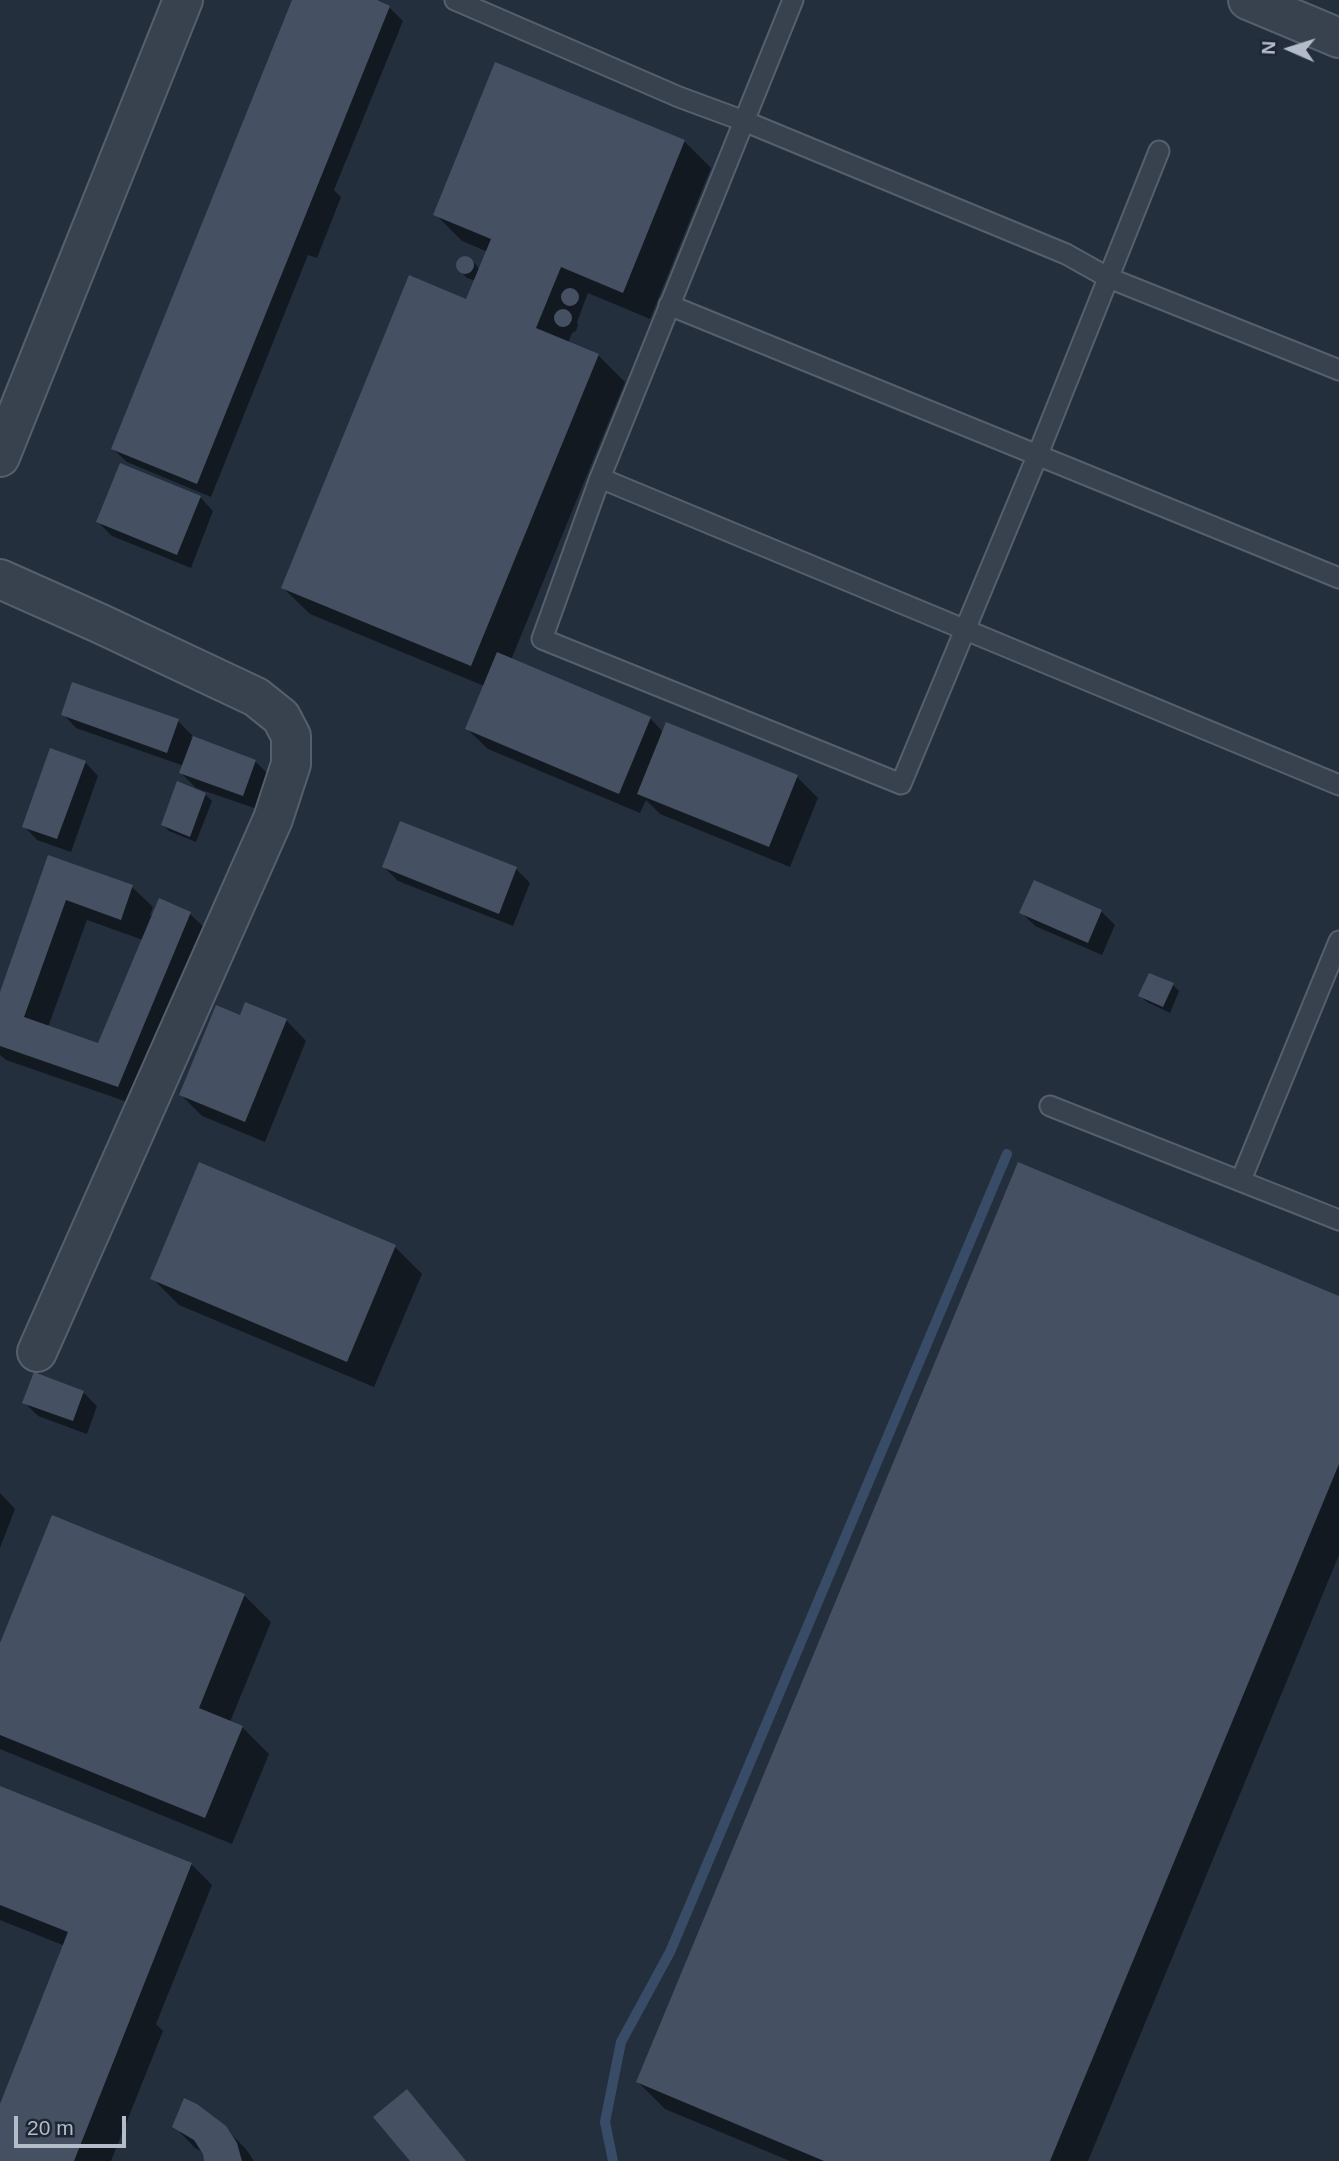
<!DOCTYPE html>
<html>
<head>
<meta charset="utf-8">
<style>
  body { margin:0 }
  #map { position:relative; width:1339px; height:2161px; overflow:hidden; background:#242f3e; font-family:Arial,sans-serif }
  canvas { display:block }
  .north { position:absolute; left:1255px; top:14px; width:70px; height:70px; -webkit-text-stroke:5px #1d2633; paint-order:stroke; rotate:273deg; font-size:19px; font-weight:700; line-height:28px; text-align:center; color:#b4bcc9 }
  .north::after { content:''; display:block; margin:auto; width:24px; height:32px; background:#b4bcc9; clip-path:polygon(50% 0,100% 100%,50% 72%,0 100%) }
  .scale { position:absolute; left:14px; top:2116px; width:112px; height:32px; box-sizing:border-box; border:4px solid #b4bcc9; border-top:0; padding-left:9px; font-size:21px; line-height:24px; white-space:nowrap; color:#b4bcc9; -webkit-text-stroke:5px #1d2633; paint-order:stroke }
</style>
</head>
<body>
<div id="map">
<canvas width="1339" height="2161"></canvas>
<div class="north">N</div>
<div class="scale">20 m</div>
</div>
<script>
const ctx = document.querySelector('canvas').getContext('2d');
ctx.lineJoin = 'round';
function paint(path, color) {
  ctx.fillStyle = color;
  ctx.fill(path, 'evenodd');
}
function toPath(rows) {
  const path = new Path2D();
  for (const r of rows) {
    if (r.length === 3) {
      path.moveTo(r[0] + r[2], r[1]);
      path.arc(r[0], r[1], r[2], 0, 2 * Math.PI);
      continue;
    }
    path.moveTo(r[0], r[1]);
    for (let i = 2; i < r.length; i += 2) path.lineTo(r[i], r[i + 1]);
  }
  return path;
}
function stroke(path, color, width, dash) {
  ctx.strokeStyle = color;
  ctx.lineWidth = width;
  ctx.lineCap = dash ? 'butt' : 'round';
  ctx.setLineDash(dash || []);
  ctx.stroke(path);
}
paint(toPath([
  [294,0,372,0,389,7,403,21,334,190,341,197,317,258,308,255,211,497,127,462,113,449],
  [684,141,711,168,650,319,588,293,577,322,578,325,576,331,572,333,568,343,598,355,625,382,511,660,650,718,663,732,797,777,818,798,790,867,660,814,646,800,640,813,488,749,467,729,484,686,310,614,283,588,467,302,476,281,467,278,460,271,457,265,460,259,465,256,471,259,480,270,488,252,462,241,435,214],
  [200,497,213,511,191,568,112,536,98,522],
  [63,714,178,721,192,735,191,737,255,761,269,775,257,809,196,788,181,773,184,766,76,728],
  [85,762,98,776,71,852,37,840,24,826],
  [205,794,212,801,196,842,169,831,163,825],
  [401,823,516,869,530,883,513,926,398,881,384,867],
  [49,857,132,887,153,907,150,915,190,914,211,934,139,1106,6,1060,0,1055,0,997],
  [87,920,143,940,99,1045,48,1027],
  [1101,911,1115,925,1102,955,1035,926,1021,912],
  [1173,985,1179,991,1170,1013,1147,1002,1140,996],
  [286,1020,306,1041,265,1142,202,1116,181,1095],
  [395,1247,422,1274,374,1387,179,1305,152,1278],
  [1339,1297,1339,1555,1088,2161,790,2161,665,2109,638,2082],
  [83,1392,97,1406,87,1434,38,1416,24,1402],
  [0,1493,15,1509,0,1548],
  [244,1595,271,1622,230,1722,242,1727,269,1754,232,1844,0,1749,0,1647],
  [0,1788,191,1864,212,1885,156,2024,163,2031,111,2161,0,2161,0,2108,65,1946,0,1920],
  [175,2127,224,2127,246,2149,254,2161,206,2161,205,2153,195,2148]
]), '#0007');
stroke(toPath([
  [613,2161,605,2122,621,2042,670,1952,1007,1154]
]), '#394c67', 10);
paint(toPath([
  [292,0,377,0,390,6,197,484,111,449],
  [495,62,685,140,623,293,561,267,536,328,599,354,471,666,281,588,409,275,466,299,491,239,433,215],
  [465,265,9],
  [570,297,9],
  [563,318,9],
  [120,463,201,496,177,555,96,522],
  [497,652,651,717,619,794,465,729],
  [72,682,179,719,167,753,61,715],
  [666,722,798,775,769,847,637,794],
  [193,736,256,760,243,796,179,773],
  [50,748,86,761,57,839,22,827],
  [177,781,206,793,190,837,161,825],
  [400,821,517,867,499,914,382,867],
  [48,855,133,885,121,920,66,900,24,1017,98,1043,159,898,191,912,118,1087,0,1046,0,992],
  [1034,880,1102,910,1088,943,1019,913],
  [1149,973,1174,983,1163,1007,1138,996],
  [245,1002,287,1019,245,1122,179,1095,216,1005,240,1015],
  [199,1162,396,1245,347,1362,150,1279],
  [1018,1162,1339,1296,1339,1464,1050,2161,824,2161,636,2082],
  [34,1372,84,1391,73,1421,22,1403],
  [52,1515,245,1594,199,1708,243,1726,205,1818,0,1735,0,1643],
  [0,1786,192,1863,74,2161,0,2161,0,2104,68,1932,0,1905],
  [407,2089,466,2161,410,2161,373,2117],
  [184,2098,197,2104,226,2126,237,2143,242,2161,204,2161,203,2154,194,2140,172,2127]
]), '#455162');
const lane = toPath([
  [455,0,679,97,744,121,1066,254,1109,278,1339,370],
  [793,0,600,478,542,639,901,784,1038,454,1159,151],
  [669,305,1339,578],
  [600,478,1339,785],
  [1050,1106,1339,1220],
  [1241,1180,1339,941]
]);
const street = toPath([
  [1248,0,1339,38],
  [0,457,183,0],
  [0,579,101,624,256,697,281,717,291,736,291,764,273,819,37,1352]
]);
stroke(lane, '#565f6c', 23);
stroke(street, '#565f6c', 42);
stroke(lane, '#38414e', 19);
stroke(street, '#38414e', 38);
</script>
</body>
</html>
